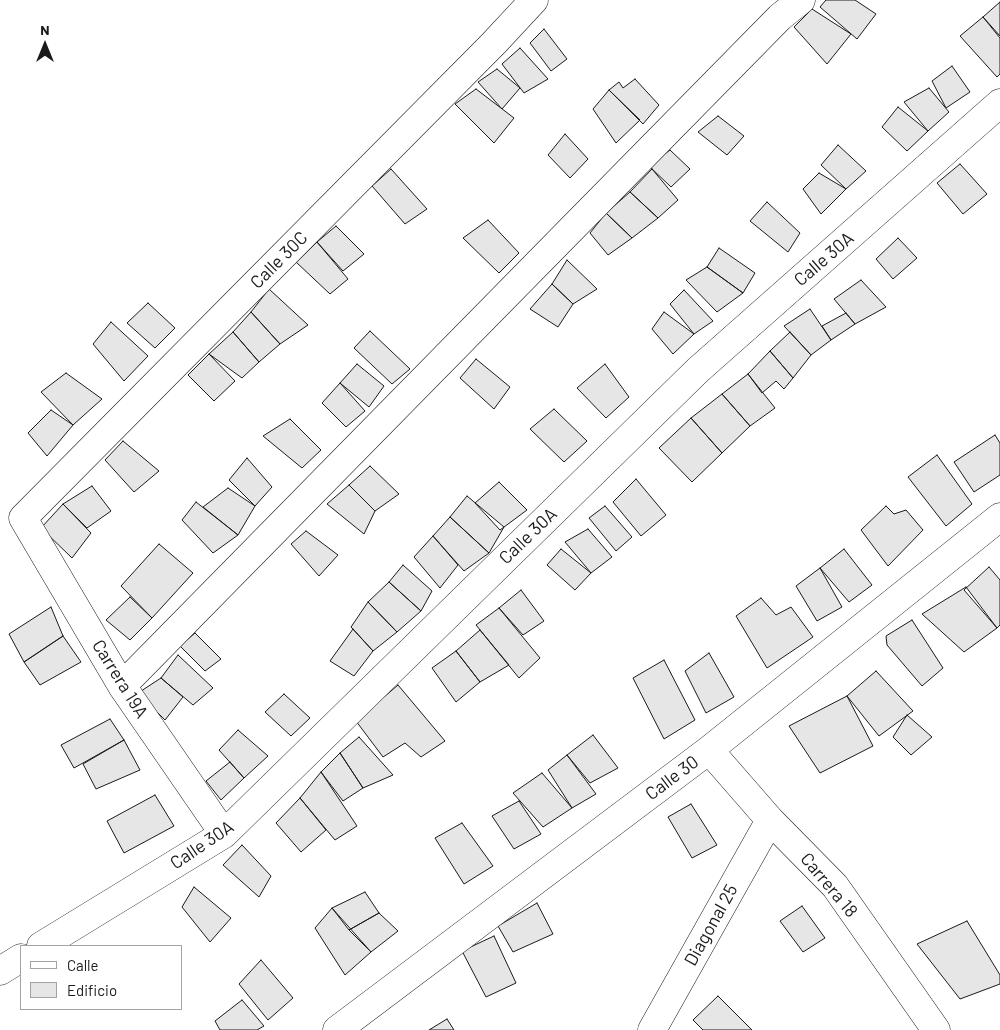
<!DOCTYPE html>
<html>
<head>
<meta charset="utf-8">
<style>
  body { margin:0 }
  #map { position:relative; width:1000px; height:1030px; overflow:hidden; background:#fff; font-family:Barlow,sans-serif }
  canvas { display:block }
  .legend { position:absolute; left:20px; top:945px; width:162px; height:65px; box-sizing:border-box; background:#fff; border:1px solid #a3a3a3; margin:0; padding:6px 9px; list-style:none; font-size:15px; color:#1a1a1a }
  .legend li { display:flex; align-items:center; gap:10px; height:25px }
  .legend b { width:25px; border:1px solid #a3a3a3 }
  .north { position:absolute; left:20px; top:20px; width:50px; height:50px; -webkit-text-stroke:4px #fff; paint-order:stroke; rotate:0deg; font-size:14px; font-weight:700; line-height:20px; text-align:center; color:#1a1a1a }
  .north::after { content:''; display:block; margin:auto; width:18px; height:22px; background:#1a1a1a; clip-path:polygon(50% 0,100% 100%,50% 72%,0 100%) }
</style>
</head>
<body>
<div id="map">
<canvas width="1000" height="1030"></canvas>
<ul class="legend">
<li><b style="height:6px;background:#fff"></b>Calle</li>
<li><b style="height:14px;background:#e6e6e6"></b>Edificio</li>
</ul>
<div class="north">N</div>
</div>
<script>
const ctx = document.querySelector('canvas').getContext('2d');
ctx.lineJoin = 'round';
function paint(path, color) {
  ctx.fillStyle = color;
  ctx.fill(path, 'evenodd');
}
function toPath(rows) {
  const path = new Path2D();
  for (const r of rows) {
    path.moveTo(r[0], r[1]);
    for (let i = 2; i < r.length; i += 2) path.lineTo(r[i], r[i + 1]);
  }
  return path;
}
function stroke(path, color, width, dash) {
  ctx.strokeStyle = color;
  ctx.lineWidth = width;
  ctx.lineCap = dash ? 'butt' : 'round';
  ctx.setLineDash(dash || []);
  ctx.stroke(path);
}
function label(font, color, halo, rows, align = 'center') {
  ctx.font = font + ' Barlow,sans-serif';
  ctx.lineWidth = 4;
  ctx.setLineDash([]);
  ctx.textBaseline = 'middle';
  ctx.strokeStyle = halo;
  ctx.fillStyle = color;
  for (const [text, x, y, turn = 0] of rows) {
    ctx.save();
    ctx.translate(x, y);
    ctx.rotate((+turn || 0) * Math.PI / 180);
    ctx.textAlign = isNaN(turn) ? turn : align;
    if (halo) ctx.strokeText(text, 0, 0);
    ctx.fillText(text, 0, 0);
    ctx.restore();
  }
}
const building = toPath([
  [826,0,855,0,876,14,857,39,820,7,826,0],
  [1000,2,1000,36,983,17,1000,2],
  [812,9,851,34,827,64,794,27,812,9],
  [983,17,1000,38,1000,74,997,77,960,36,983,17],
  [544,29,567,59,551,71,530,43,544,29],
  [520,48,548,79,524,93,502,64,520,48],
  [952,66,970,92,946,108,932,81,952,66],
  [497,69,520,88,502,109,478,82,497,69],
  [635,79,659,105,643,124,609,90,619,82,623,88,635,79],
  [929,88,949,112,928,131,904,102,929,88],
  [476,89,514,118,494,143,455,104,476,89],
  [609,90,640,120,616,143,593,109,609,90],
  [898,107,928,131,907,151,882,127,898,107],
  [718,116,744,136,727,155,698,132,718,116],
  [565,134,588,159,570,178,548,155,565,134],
  [838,145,866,171,846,189,821,165,838,145],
  [670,150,690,169,671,187,649,166,670,150],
  [960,164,987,194,963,214,937,183,960,164],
  [391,169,427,209,405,224,372,186,391,169],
  [652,169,678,200,658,218,630,192,652,169],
  [819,173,846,189,821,214,803,189,819,173],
  [630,192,658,218,632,238,606,213,630,192],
  [767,202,800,233,788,252,750,221,767,202],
  [606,213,632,238,608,255,590,233,606,213],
  [488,220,519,253,499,273,463,238,488,220],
  [336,226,364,254,343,271,317,242,336,226],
  [898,238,917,258,893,279,876,259,898,238],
  [317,242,348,279,330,294,296,262,317,242],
  [719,248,755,273,743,293,707,267,719,248],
  [567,260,597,289,573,304,552,284,567,260],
  [707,267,743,293,717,312,686,280,707,267],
  [861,280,886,307,855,324,834,299,861,280],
  [552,284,573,304,558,327,530,309,552,284],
  [269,289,308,325,280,344,251,312,269,289],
  [684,290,713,321,694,334,670,304,684,290],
  [148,303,175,328,155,348,127,323,148,303],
  [810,309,831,340,811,355,784,326,810,309],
  [251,312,280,344,259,362,233,332,251,312],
  [664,312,694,334,673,354,652,329,664,312],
  [846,313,855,324,831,340,822,326,846,313],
  [111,322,148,356,124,381,93,344,111,322],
  [370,331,410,369,392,384,354,348,370,331],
  [233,332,259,362,242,378,209,354,233,332],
  [790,332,811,355,793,378,770,351,790,332],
  [770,351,793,378,784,389,776,381,762,393,748,374,770,351],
  [209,354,235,381,214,401,188,375,209,354],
  [476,359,510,387,494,409,460,378,476,359],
  [357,364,384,386,369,407,340,383,357,364],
  [605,364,629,397,606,418,577,388,605,364],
  [66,373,102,399,73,425,41,392,66,373],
  [748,374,775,408,750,426,722,394,748,374],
  [340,383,365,411,346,427,322,403,340,383],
  [722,394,750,426,722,453,691,418,722,394],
  [554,409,587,441,564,462,530,429,554,409],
  [51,410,73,425,47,456,28,433,51,410],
  [691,418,722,453,692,482,659,448,691,418],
  [290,419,321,450,302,468,263,436,290,419],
  [995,435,1000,443,1000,475,974,492,954,462,995,435],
  [123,441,159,471,134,492,105,460,123,441],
  [937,455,972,504,946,526,908,477,937,455],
  [247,458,272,487,255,506,229,480,247,458],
  [370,466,399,494,375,511,349,485,370,466],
  [636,479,666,515,641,536,613,502,636,479],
  [499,482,527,510,500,530,475,503,499,482],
  [349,485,375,511,364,534,327,504,349,485],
  [92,486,111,511,87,528,63,504,92,486],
  [228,488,255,506,238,535,203,507,228,488],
  [467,496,504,527,489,553,450,517,467,496],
  [196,502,238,535,213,553,182,520,196,502],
  [63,504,91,533,72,558,41,528,63,504],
  [605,506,632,537,616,551,589,518,605,506],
  [886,506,894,514,906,510,923,530,888,566,861,530,886,506],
  [450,517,489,553,464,571,433,536,450,517],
  [588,529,612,557,591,573,565,542,588,529],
  [306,531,338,555,319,576,291,544,306,531],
  [433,536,458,565,440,588,414,557,433,536],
  [159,544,193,573,152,618,121,586,159,544],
  [561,549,591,573,575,590,547,565,561,549],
  [844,549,872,585,849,602,820,568,844,549],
  [403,565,432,591,421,611,389,582,403,565],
  [989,567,1000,580,1000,625,997,628,964,590,989,567],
  [820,568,842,607,817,621,796,586,820,568],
  [389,582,421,611,397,632,368,602,389,582],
  [966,587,997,628,964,652,922,614,966,587],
  [521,590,544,621,523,635,499,608,521,590],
  [130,597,152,618,130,640,106,620,130,597],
  [761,598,776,615,791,607,813,637,767,668,736,616,761,598],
  [368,602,397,632,373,651,351,627,368,602],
  [51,607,63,636,24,662,9,634,51,607],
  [499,608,540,658,519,678,476,625,499,608],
  [912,620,943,668,922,686,887,645,886,636,912,620],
  [353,629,373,651,354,676,330,661,353,629],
  [480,630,509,665,480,682,456,651,480,630],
  [195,633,221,659,205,671,180,646,195,633],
  [63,636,81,662,40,685,24,662,63,636],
  [456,651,480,682,456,702,432,668,456,651],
  [709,653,734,697,706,713,685,671,709,653],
  [178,655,213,688,193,705,161,678,178,655],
  [664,660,695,720,664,739,633,678,664,660],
  [876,671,913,711,879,736,847,696,876,671],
  [161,678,183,697,165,720,138,693,161,678],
  [398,685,445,741,421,757,405,743,383,757,356,721,398,685],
  [284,694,310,718,291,736,265,712,284,694],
  [847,696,873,746,820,773,789,726,847,696],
  [907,715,932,737,911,755,893,737,907,715],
  [110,719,124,740,74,768,61,745,110,719],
  [238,730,268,756,244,778,219,750,238,730],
  [593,735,618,768,590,783,567,755,593,735],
  [359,737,393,775,363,788,340,753,359,737],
  [124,740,140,770,96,789,83,764,124,740],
  [340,753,363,788,343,801,321,772,340,753],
  [567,755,596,794,572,808,548,770,567,755],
  [230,762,244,778,221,800,206,781,230,762],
  [321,772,357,826,335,840,300,798,321,772],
  [542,773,572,808,543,827,513,793,542,773],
  [155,795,174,826,124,853,107,821,155,795],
  [300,798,326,830,301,852,276,823,300,798],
  [519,801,541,834,514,849,492,816,519,801],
  [691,804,717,845,692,858,668,817,691,804],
  [462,823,493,866,464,884,435,838,462,823],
  [242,845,271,876,259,897,223,865,242,845],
  [194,887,231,918,210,942,182,907,194,887],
  [365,892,379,913,349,930,332,908,365,892],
  [537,903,553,934,513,952,498,926,537,903],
  [802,906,825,938,803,952,780,921,802,906],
  [332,908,371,952,345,975,315,928,332,908],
  [379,913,398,931,371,952,349,930,379,913],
  [967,921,1000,975,1000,984,960,999,917,944,967,921],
  [494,936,516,983,486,997,462,951,494,936],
  [261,960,293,998,268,1020,239,984,261,960],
  [718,996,752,1030,703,1030,693,1020,718,996],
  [242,1000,264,1026,257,1030,220,1030,215,1021,242,1000],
  [447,1019,454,1030,429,1030,447,1019]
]);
paint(building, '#e6e6e6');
stroke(building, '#1a1a1a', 1);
const minor = toPath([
  [122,686,780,17,801,0],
  [709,750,770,820,835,886,936,1030],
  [224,834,122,686,23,518,494,43,534,0],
  [41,946,224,834,698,370,1000,103],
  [0,971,21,958],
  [337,1030,709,750,1000,517],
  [652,1030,770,820]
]);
stroke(minor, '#1a1a1a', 29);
stroke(minor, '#fff', 28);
label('18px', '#1a1a1a', '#fff', [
  ["Calle 30A",824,259,-41],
  ["Calle 30C",279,260,-45],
  ["Calle 30A",528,536,-44],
  ["Carrera 19A",120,679,58],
  ["Calle 30",672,778,-37],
  ["Calle 30A",202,845,-34],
  ["Carrera 18",829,885,50],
  ["Diagonal 25",711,925,-61]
]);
</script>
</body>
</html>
